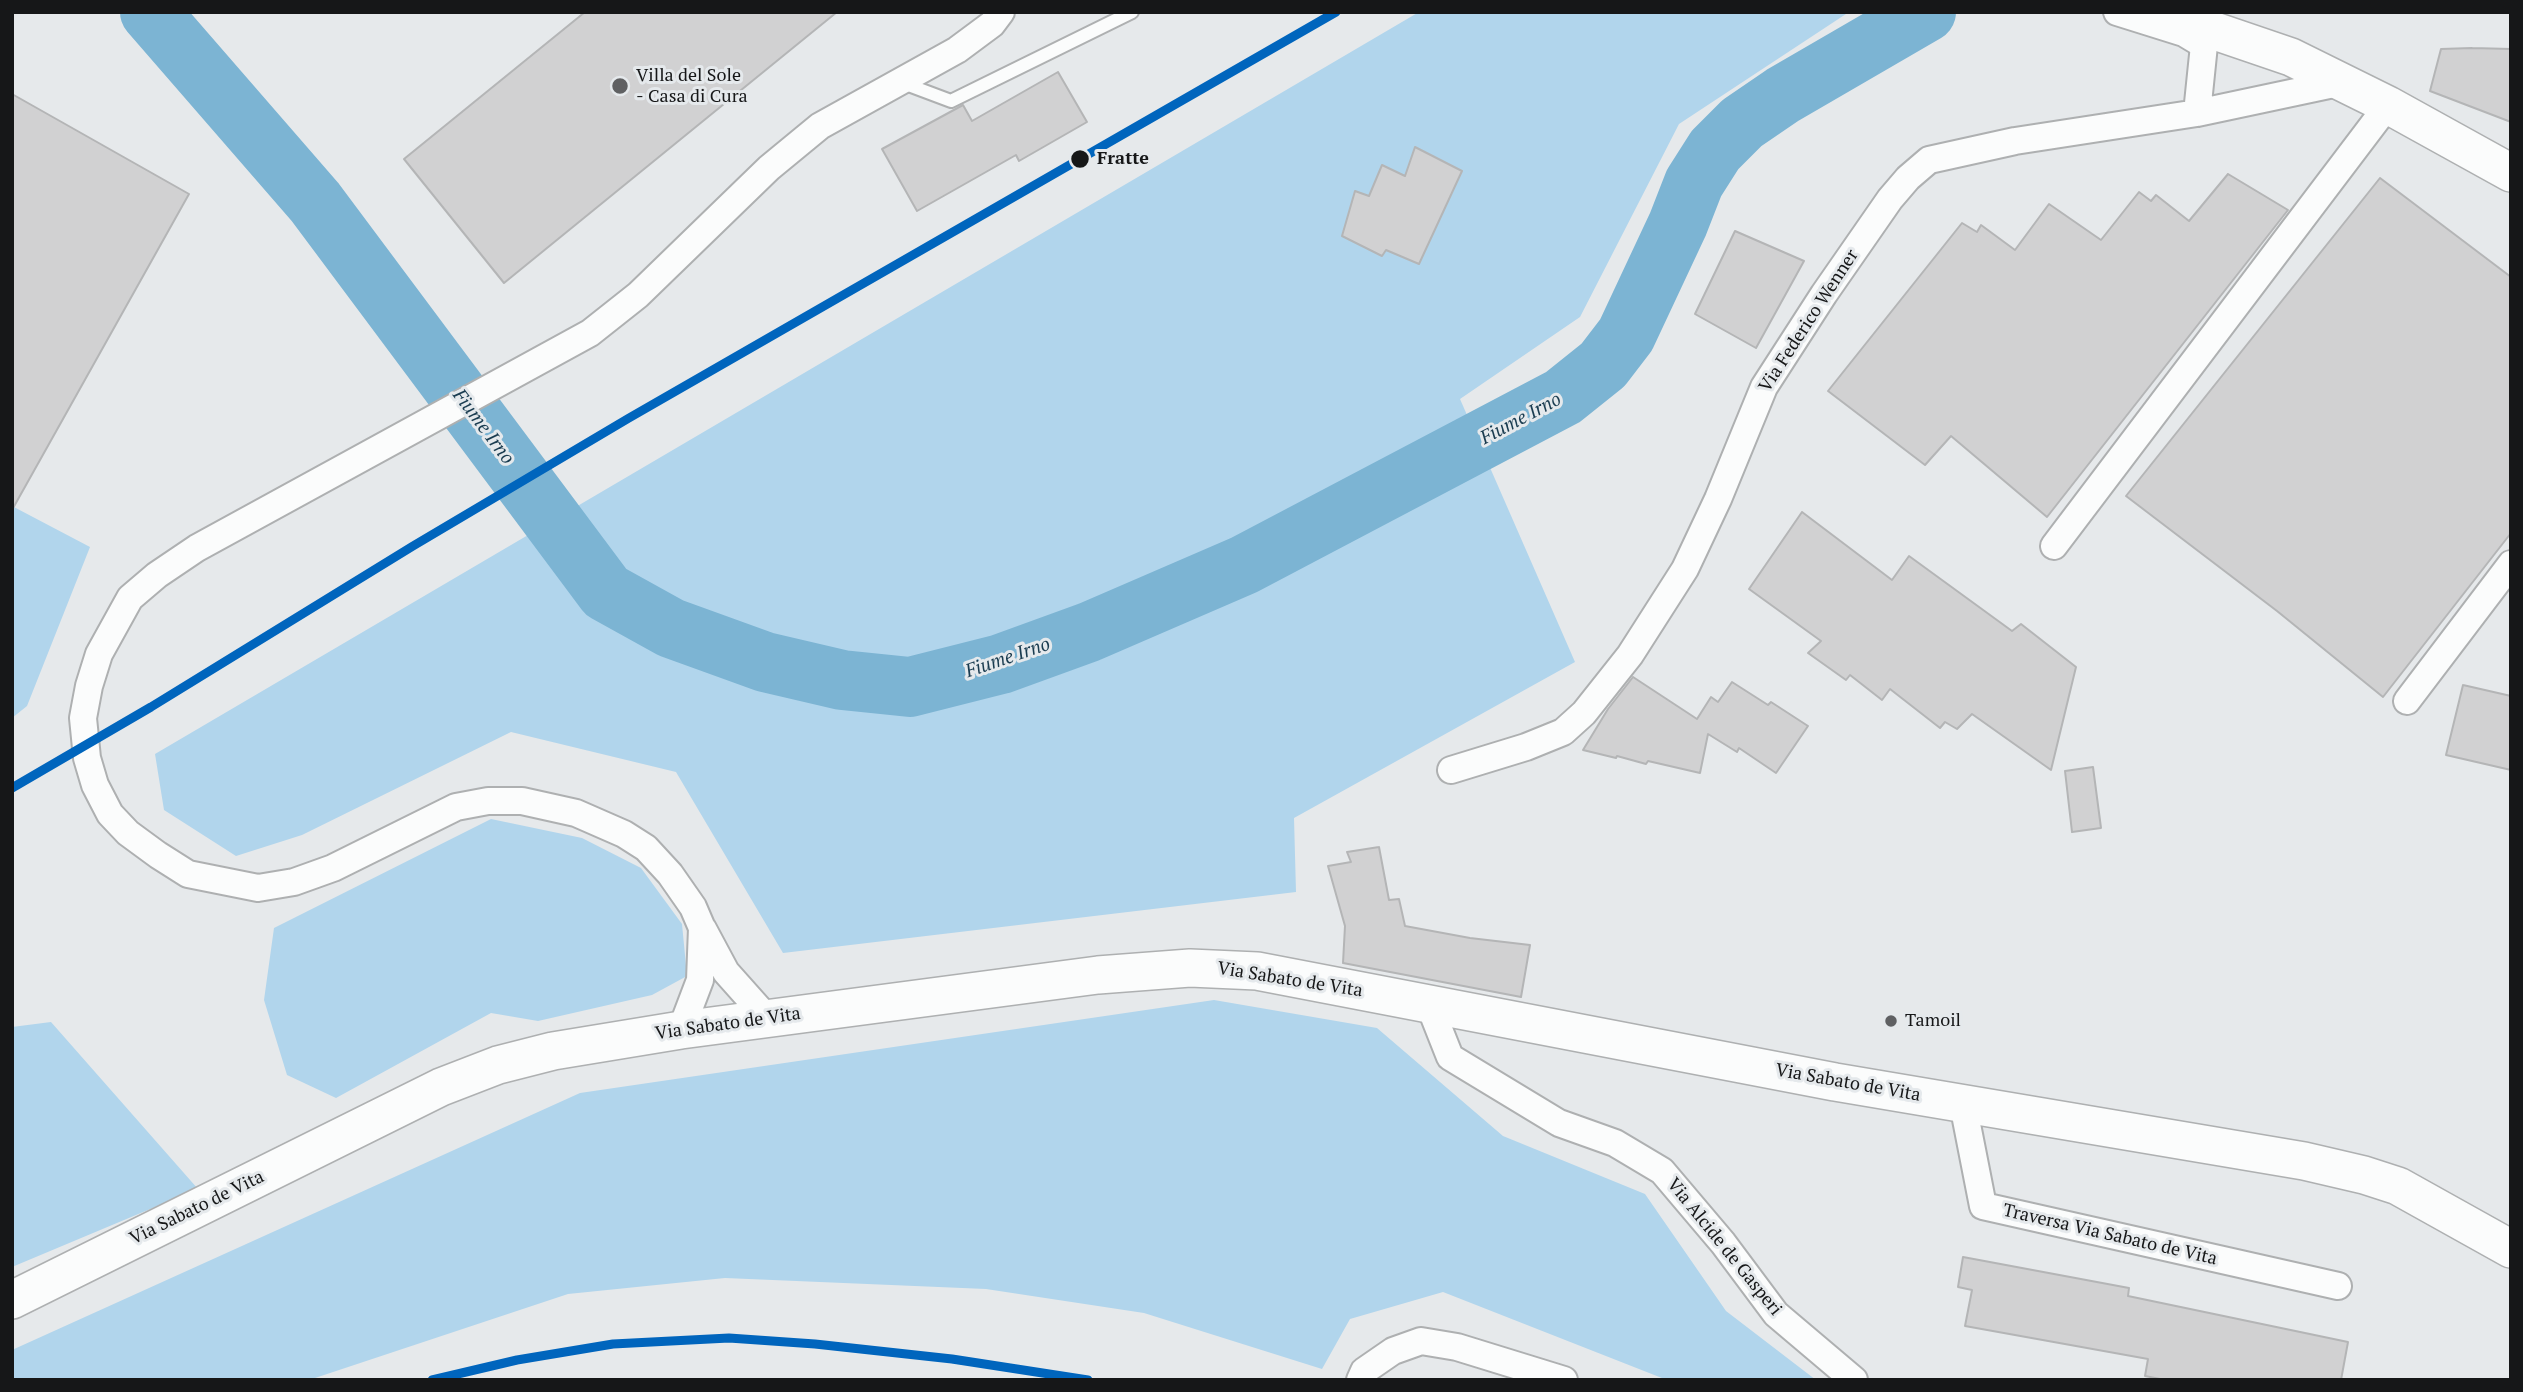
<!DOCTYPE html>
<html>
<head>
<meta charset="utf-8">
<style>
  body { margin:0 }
  #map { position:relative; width:2523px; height:1392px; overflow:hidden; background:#e6e9eb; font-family:"PT Serif",serif }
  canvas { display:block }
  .frame { position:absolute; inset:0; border:14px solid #161718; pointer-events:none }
</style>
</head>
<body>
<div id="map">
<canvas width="2523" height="1392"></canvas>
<div class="frame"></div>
</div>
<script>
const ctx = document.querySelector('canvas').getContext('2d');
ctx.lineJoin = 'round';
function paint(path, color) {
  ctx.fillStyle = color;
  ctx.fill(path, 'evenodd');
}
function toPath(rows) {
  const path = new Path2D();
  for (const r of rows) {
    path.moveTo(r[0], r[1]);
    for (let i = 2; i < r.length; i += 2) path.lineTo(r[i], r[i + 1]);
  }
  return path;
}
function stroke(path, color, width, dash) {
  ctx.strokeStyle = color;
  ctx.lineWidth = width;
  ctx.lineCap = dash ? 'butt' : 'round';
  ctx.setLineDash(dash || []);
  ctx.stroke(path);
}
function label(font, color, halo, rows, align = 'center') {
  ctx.font = font + ' "PT Serif",serif';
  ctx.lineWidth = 6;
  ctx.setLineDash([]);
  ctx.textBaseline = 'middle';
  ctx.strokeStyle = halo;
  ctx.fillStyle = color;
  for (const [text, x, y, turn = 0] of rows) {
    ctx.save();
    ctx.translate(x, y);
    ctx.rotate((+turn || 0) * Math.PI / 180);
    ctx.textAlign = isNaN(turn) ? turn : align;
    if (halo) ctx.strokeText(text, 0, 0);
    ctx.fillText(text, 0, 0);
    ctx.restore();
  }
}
paint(toPath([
  [1419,12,1849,12,1679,124,1580,317,1460,399,1575,662,1294,818,1296,892,783,953,676,772,511,732,302,835,236,856,164,810,155,754],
  [12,506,90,547,27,706,12,718],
  [491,819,582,838,641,868,682,924,687,976,652,995,538,1021,491,1013,336,1098,287,1075,264,1000,274,928],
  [1214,1000,1377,1028,1503,1136,1645,1194,1726,1311,1816,1380,1667,1380,1443,1292,1350,1319,1322,1369,1144,1313,986,1289,725,1278,568,1294,309,1380,12,1380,12,1350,580,1093],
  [51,1022,198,1189,12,1267,12,1027]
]), '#b1d5ec');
stroke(toPath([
  [150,12,315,202,606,592,671,628,765,662,842,680,910,687,1001,664,1089,632,1244,565,1563,397,1603,365,1626,335,1678,224,1694,183,1715,150,1742,123,1783,95,1926,12]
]), '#7cb4d3', 60);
const building = toPath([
  [585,12,837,12,504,283,404,159,585,12],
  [2472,48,2511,49,2511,122,2430,91,2441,49,2472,48],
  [1058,72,1087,122,1019,161,1016,155,917,211,882,149,963,105,972,121,1058,72],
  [12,94,189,194,12,510,12,94],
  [1415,147,1462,171,1419,264,1386,250,1382,256,1342,236,1355,191,1369,196,1382,165,1405,176,1415,147],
  [2228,174,2288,210,2047,517,1951,436,1925,465,1828,391,1962,223,1977,232,1981,225,2015,250,2049,204,2101,240,2139,192,2151,201,2156,195,2189,221,2228,174],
  [2380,178,2511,277,2511,533,2383,697,2277,611,2126,496,2380,178],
  [1735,231,1804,261,1756,348,1695,314,1735,231],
  [1802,512,1892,580,1909,556,2012,631,2021,624,2076,667,2051,770,1972,714,1957,729,1945,722,1940,728,1890,689,1882,700,1850,675,1846,680,1808,653,1821,641,1749,589,1802,512],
  [1633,677,1697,719,1711,697,1718,702,1732,682,1768,705,1771,702,1808,726,1776,773,1739,748,1737,752,1708,734,1700,773,1648,761,1646,764,1617,756,1616,758,1583,750,1608,709,1633,677],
  [2463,685,2511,696,2511,770,2446,755,2463,685],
  [2093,767,2101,828,2072,832,2065,771,2093,767],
  [1379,847,1389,900,1399,899,1405,926,1470,938,1530,945,1521,997,1343,963,1345,926,1328,866,1351,862,1347,852,1379,847],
  [1963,1257,2129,1288,2128,1296,2348,1342,2341,1380,2165,1380,2145,1376,2148,1359,1965,1326,1972,1290,1958,1287,1963,1257]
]);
paint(building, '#d1d1d2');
stroke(building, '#b4b5b6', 2);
const lane = toPath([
  [903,83,951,101,1132,12]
]);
const street = toPath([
  [2117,12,2184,33,2204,45,2197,113],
  [2054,546,2388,105],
  [2407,701,2511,564],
  [1451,770,1526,747,1563,732,1584,713,1630,655,1685,569,1718,499,1764,387,1824,294,1890,199,1908,178,1929,160,2015,141,2197,113,2343,82],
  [703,929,726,972,767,1018],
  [1429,1004,1450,1057,1559,1123,1615,1143,1662,1171,1723,1243,1776,1314,1854,1380],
  [681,1030,700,980,702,928,693,907,670,874,646,848,624,834,576,813,522,801,488,801,456,807,333,868,294,882,258,888,188,874,158,855,128,833,110,814,95,785,87,758,83,718,89,686,99,654,130,598,157,575,197,548,590,333,638,295,769,168,820,126,957,50,992,24,1001,12],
  [1963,1104,1983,1206,2338,1286],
  [1360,1380,1364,1371,1393,1351,1421,1341,1457,1347,1564,1380]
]);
const secondary = toPath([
  [2159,12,2291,57,2388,105,2511,173],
  [12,1300,441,1087,498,1065,553,1051,681,1030,1098,975,1190,968,1257,971,1835,1082,2304,1161,2364,1175,2398,1186,2511,1249]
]);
stroke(lane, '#aeb0b1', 16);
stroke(street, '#aeb0b1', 30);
stroke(secondary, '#aeb0b1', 40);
stroke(lane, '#fbfcfc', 12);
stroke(street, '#fbfcfc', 26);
stroke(secondary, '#fbfcfc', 37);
stroke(toPath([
  [12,788,151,707,413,546,629,418,1336,12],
  [432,1380,517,1360,613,1344,729,1338,815,1344,952,1359,1088,1380]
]), '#0065bd', 9);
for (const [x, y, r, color] of [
  [620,86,9,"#5f6062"],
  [1080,159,10,"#161718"],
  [1891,1021,7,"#5f6062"]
]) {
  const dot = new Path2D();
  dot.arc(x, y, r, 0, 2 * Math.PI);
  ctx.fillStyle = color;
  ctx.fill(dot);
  stroke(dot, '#e5e9ec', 2.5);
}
label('18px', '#161718', '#e5e9ec', [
  ["Villa del Sole",636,76],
  ["- Casa di Cura",636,97],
  ["Tamoil",1905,1021]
], 'left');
label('bold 18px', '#161718', '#e5e9ec', [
  ["Fratte",1097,159]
], 'left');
label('18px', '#161718', '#e5e9ec', [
  ["Via Federico Wenner",1809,321,-57],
  ["Via Sabato de Vita",1290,980,9],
  ["Via Sabato de Vita",728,1024,-8],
  ["Via Sabato de Vita",1848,1083,10],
  ["Via Sabato de Vita",197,1208,-26],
  ["Traversa Via Sabato de Vita",2110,1235,13],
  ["Via Alcide de Gasperi",1724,1247,51]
]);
label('italic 19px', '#1a3c50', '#e5e9ec', [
  ["Fiume Irno",1521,419,-28],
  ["Fiume Irno",483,427,53],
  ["Fiume Irno",1008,658,-19]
]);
</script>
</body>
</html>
